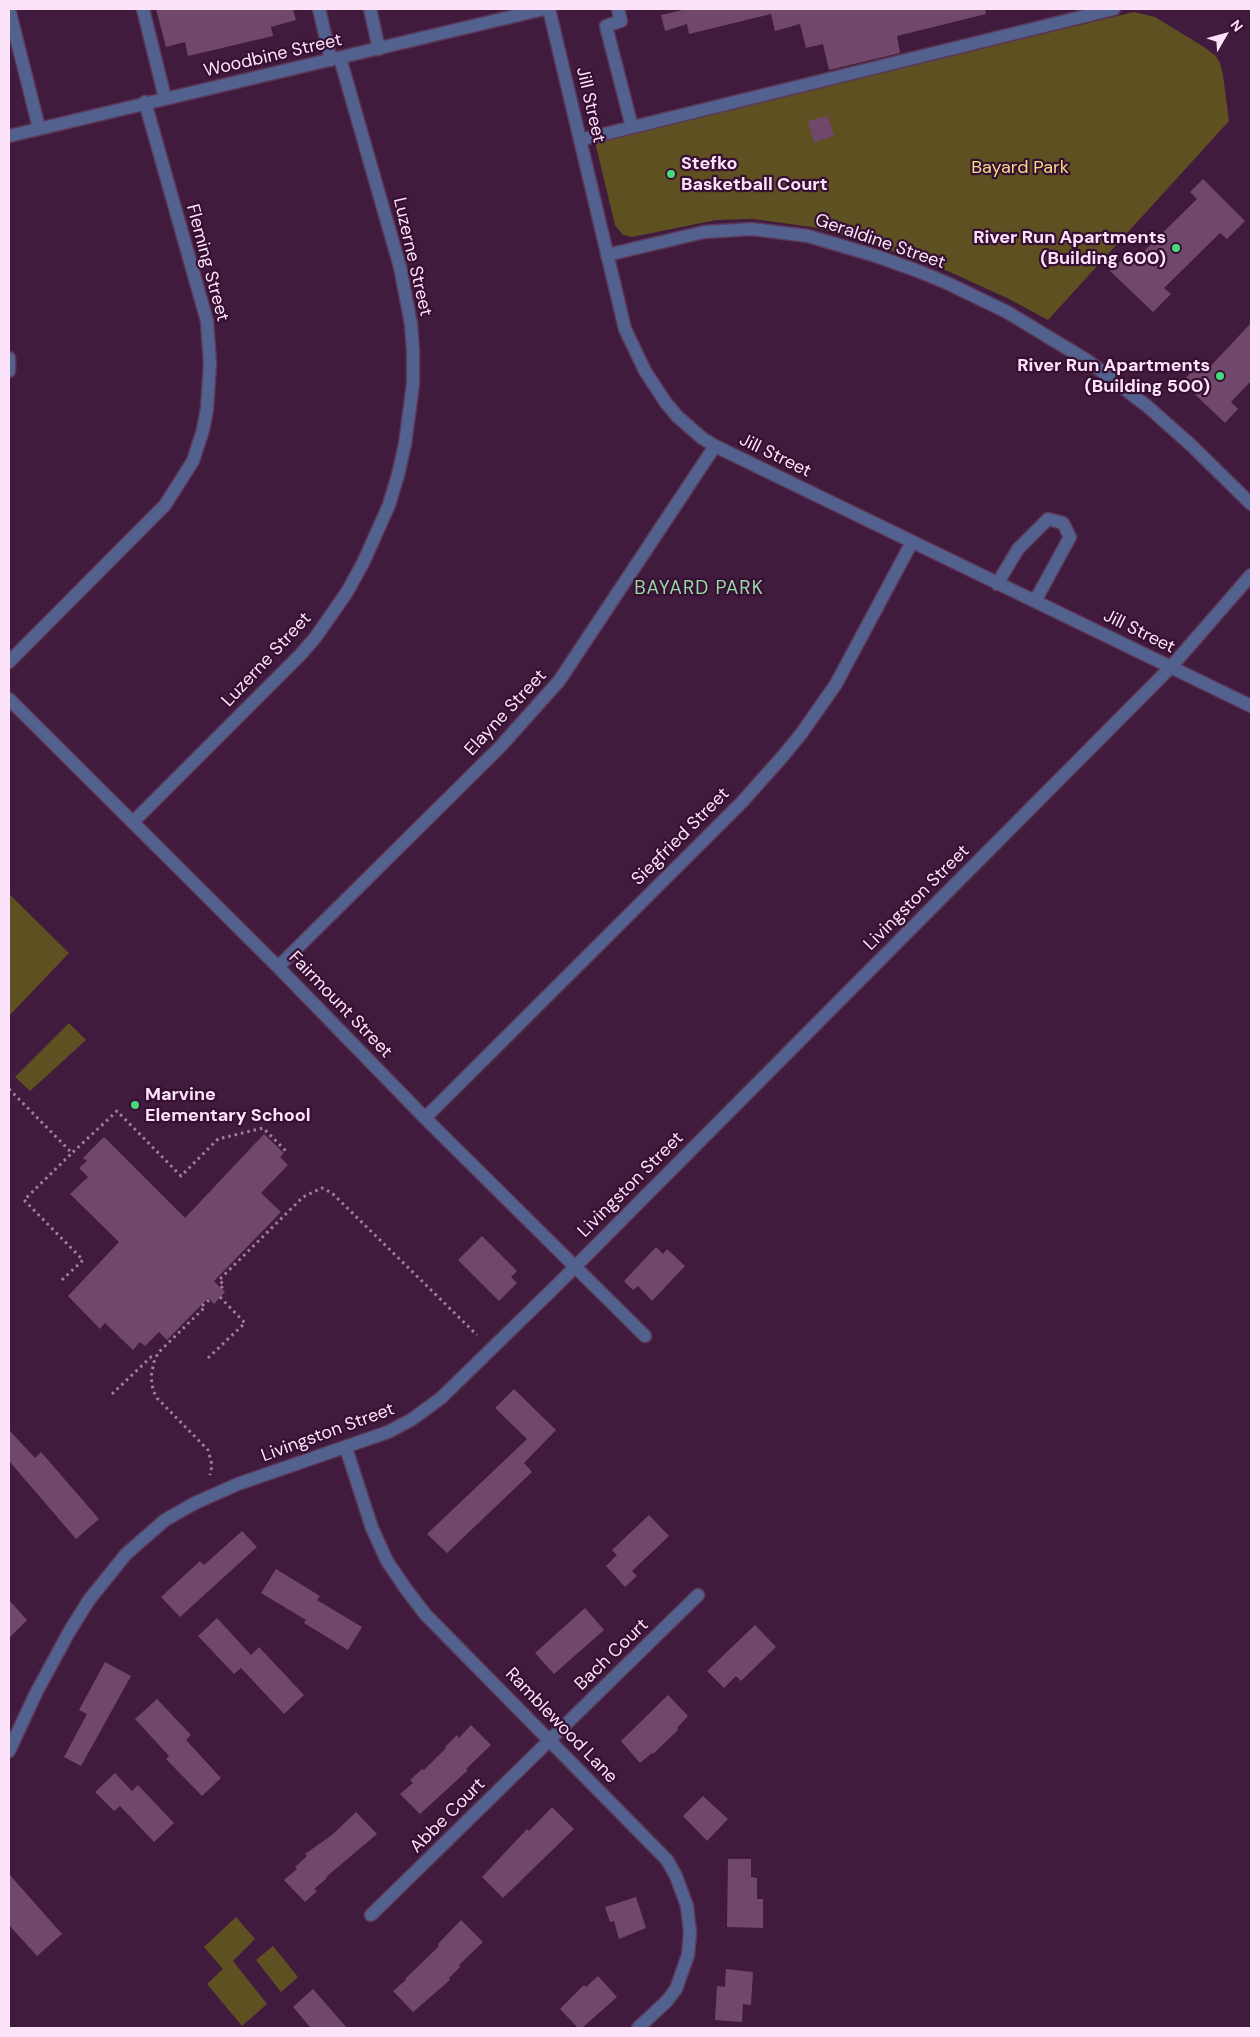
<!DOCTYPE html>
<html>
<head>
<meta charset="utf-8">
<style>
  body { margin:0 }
  #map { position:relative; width:1260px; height:2037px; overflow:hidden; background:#411b3e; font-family:"DM Sans",sans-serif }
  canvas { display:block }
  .frame { position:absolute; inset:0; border:10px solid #fde3f9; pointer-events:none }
  .north { position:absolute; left:1200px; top:10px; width:50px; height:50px; -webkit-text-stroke:4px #361033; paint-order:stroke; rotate:52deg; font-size:14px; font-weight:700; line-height:20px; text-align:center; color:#fde3f9 }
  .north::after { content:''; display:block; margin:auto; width:18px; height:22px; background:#fde3f9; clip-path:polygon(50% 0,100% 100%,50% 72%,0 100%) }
</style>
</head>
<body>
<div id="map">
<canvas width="1260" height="2037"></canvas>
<div class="frame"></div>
<div class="north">N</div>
</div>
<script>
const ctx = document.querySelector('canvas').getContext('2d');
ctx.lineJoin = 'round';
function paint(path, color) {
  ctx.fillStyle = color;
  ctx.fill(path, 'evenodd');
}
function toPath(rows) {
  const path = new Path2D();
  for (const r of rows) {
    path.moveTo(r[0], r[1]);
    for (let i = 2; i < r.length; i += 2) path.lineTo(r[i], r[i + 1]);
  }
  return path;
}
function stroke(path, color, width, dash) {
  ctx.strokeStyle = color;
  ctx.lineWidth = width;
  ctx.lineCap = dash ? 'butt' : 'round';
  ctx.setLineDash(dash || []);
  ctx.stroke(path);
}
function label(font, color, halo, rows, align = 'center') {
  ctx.font = font + ' "DM Sans",sans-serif';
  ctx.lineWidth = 4.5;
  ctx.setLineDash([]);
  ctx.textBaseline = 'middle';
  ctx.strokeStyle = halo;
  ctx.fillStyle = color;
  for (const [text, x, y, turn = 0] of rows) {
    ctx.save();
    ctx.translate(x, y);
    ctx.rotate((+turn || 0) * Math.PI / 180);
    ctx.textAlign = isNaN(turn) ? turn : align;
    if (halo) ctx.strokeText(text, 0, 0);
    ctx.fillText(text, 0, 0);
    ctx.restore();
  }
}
paint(toPath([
  [1134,12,1155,17,1204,47,1216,56,1220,63,1223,75,1229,121,1048,320,1009,299,950,272,861,240,812,227,753,219,716,220,632,237,623,235,615,225,595,142],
  [9,894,69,953,9,1016],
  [69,1023,86,1040,30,1091,15,1077],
  [236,1917,255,1939,233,1961,267,2004,242,2026,207,1984,223,1969,204,1947],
  [273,1946,298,1977,281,1992,256,1960]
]), '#5f5021');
paint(toPath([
  [156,9,293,9,296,20,271,27,273,36,188,56,185,42,166,47],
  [687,9,985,9,986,14,897,36,900,53,829,70,823,44,806,48,800,24,775,31,771,14,689,34,687,24,665,31,661,15],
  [828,116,834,136,814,142,808,121],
  [1203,179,1245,221,1227,239,1220,233,1164,288,1171,294,1153,312,1110,271,1124,258,1131,264,1197,199,1190,192],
  [1251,323,1251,381,1231,402,1238,409,1225,423,1182,382,1200,363,1207,370],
  [264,1134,284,1153,280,1157,288,1165,261,1193,281,1212,214,1281,225,1292,214,1304,208,1298,167,1340,159,1332,145,1346,140,1342,133,1350,105,1323,100,1329,68,1296,119,1242,70,1194,88,1177,79,1168,87,1161,83,1158,104,1137,185,1218],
  [482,1236,517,1271,511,1277,517,1283,499,1301,458,1260],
  [656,1247,663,1254,667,1249,685,1266,652,1301,638,1286,633,1290,624,1281],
  [514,1389,556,1430,524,1463,532,1472,447,1553,427,1534,527,1439,495,1408],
  [9,1430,35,1458,41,1452,99,1519,76,1539,9,1461],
  [649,1515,669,1536,632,1571,637,1576,625,1587,606,1566,617,1555,612,1550],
  [242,1531,257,1547,180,1617,161,1597,200,1561,204,1565],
  [276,1569,320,1596,317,1600,362,1627,348,1650,304,1623,306,1620,261,1593],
  [9,1600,27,1620,9,1638],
  [585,1608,604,1630,554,1674,535,1653],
  [217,1618,251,1655,259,1647,304,1695,284,1714,241,1668,234,1674,198,1636],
  [755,1625,776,1647,741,1681,736,1676,724,1688,707,1671],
  [105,1662,131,1676,81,1766,64,1757,87,1714,79,1710],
  [668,1695,688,1716,677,1728,678,1730,653,1754,652,1753,640,1763,621,1741],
  [157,1699,191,1735,186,1740,221,1778,202,1796,166,1759,169,1756,135,1719],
  [471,1725,491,1745,466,1769,468,1770,420,1814,400,1794,413,1783,410,1780,422,1769,424,1770,446,1748,445,1747,457,1735,459,1738],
  [115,1773,132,1791,138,1785,174,1823,154,1842,120,1806,114,1811,95,1792],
  [703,1796,728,1819,707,1841,683,1816],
  [552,1807,574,1829,503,1898,482,1877,527,1829,529,1831],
  [356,1812,377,1834,326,1877,327,1878,314,1889,317,1891,305,1902,284,1880,297,1869,295,1867,307,1856,305,1854,332,1835],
  [728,1859,751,1859,751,1877,757,1878,757,1899,763,1899,763,1928,727,1927],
  [9,1874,62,1934,37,1956,9,1925],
  [636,1897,646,1928,619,1939,614,1921,610,1922,605,1907],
  [461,1920,483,1942,459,1965,460,1967,449,1978,450,1980,413,2012,393,1991,406,1980,405,1979,439,1946,438,1944],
  [726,1969,753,1972,751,2005,743,2004,742,2022,715,2020,717,1986,725,1987],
  [598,1976,617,1997,582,2028,578,2028,560,2009,584,1985,586,1987],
  [313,1989,347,2028,311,2028,293,2007]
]), '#71476c');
const minor = toPath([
  [9,9,39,128],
  [143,9,165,98],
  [319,9,331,60],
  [370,9,379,49],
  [549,9,625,329,645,371,666,403,678,417,702,438,715,446,1251,706],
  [618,9,621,21,606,26,632,127],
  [9,136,544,9],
  [580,140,1114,9],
  [607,255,704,232,752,229,808,236,876,256,918,271,947,283,1007,312,1088,361,1147,406,1192,446,1251,504],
  [9,358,9,371],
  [997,584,1018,549,1048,519,1063,523,1070,537,1035,601],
  [9,662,165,505,193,461,203,430,207,409,210,363,207,321,145,102],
  [9,699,278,967,425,1118,645,1336],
  [133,822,301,654,315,638,347,592,363,563,389,505,398,475,405,444,413,384,413,351,411,324,400,267,340,58],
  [278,967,499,748,559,681,715,446],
  [425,1118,742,802,783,756,801,734,836,684,912,542],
  [346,1448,372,1528,387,1561,406,1589,425,1614,667,1860,676,1876,687,1906,690,1932,688,1955,676,1989,667,2001,638,2028],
  [9,1751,36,1693,69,1632,89,1600,126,1554,165,1520,195,1503,238,1484,388,1432,411,1420,441,1398,557,1285,1171,667,1251,575],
  [371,1915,698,1595]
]);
stroke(minor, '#5b3758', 15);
stroke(toPath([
  [9,1089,72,1153,117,1111,181,1176,218,1139,263,1128,288,1153],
  [62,1280,83,1260,24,1200,72,1153],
  [221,1288,224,1285,219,1280,303,1197,322,1188,332,1193,477,1335],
  [209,1300,203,1305,205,1307,158,1353,154,1362,151,1377,153,1390,157,1398,208,1450,212,1465,210,1475],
  [208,1358,245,1323,220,1297],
  [112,1394,151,1357,155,1359]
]), '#a1819e', 3, [2.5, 4]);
stroke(minor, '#53618f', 12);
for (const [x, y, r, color] of [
  [671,174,5,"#48d779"],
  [1176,248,5,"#48d779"],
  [1220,376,5,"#48d779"],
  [135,1105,5,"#48d779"]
]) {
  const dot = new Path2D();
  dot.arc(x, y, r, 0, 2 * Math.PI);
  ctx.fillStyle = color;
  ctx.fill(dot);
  stroke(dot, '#361033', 2);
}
label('18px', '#fde3f9', '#361033', [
  ["Woodbine Street",273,56,-13],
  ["Jill Street",590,105,77],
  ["Geraldine Street",880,242,19],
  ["Luzerne Street",412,257,77],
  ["Fleming Street",207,263,75],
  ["Jill Street",775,456,26],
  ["Jill Street",1139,632,26],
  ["Luzerne Street",267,660,-47],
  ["Elayne Street",506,713,-47],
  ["Siegfried Street",681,837,-45],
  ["Livingston Street",917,898,-45],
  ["Fairmount Street",340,1005,46],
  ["Livingston Street",631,1185,-45],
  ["Livingston Street",328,1433,-20],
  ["Bach Court",612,1655,-44],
  ["Ramblewood Lane",561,1726,46],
  ["Abbe Court",448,1816,-45]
]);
label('bold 18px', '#fde3f9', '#361033', [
  ["Stefko",681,164],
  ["Basketball Court",681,185],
  ["River Run Apartments",1166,238,"right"],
  ["(Building 600)",1166,259,"right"],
  ["River Run Apartments",1210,366,"right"],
  ["(Building 500)",1210,387,"right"],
  ["Marvine",145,1095],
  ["Elementary School",145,1116]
], 'left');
label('18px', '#f9dc87', '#361033', [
  ["Bayard Park",1020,168]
]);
ctx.letterSpacing = '1px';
label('19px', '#97daa6', '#361033', [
  ["BAYARD PARK",699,589]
]);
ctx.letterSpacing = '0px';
</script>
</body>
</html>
